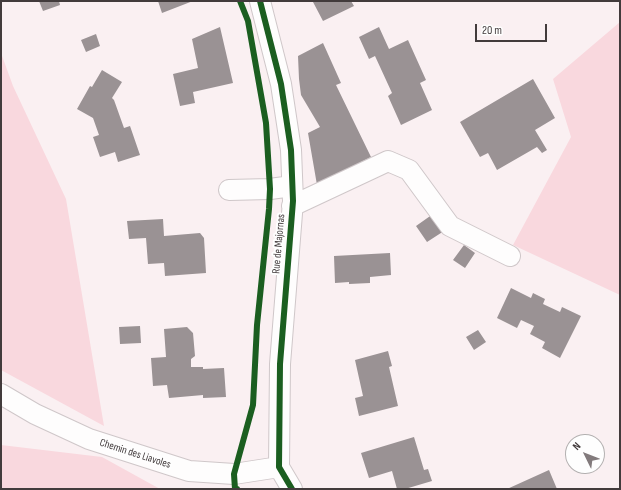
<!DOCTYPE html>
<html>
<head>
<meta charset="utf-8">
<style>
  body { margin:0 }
  #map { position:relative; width:621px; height:490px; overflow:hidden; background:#faf0f2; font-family:"Sofia Sans Condensed",sans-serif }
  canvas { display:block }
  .frame { position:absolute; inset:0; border:2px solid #423b3c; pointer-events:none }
  .north { position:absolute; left:565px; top:434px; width:40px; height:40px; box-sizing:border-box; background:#fefefe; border:1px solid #b3b0b0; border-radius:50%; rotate:313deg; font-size:11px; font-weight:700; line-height:16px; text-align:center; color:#423b3c }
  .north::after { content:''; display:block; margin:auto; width:14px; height:18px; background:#827a7c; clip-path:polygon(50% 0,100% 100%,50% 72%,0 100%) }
  .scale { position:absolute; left:475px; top:24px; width:72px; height:18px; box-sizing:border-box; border:2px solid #423b3c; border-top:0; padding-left:5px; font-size:12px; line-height:14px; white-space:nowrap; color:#423b3c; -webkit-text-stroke:3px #fefefe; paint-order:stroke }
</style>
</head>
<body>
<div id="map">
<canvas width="621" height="490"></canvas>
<div class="frame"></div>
<div class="north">N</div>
<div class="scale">20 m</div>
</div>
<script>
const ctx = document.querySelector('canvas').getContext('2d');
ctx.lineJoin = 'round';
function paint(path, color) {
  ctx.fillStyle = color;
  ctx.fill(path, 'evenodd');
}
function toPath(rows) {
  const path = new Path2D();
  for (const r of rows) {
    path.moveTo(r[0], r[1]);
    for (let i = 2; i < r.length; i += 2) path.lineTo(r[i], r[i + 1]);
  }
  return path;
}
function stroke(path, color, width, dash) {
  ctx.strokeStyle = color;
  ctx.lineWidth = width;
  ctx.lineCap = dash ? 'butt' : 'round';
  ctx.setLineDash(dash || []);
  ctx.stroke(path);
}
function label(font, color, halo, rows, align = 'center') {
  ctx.font = font + ' "Sofia Sans Condensed",sans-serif';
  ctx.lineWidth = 4;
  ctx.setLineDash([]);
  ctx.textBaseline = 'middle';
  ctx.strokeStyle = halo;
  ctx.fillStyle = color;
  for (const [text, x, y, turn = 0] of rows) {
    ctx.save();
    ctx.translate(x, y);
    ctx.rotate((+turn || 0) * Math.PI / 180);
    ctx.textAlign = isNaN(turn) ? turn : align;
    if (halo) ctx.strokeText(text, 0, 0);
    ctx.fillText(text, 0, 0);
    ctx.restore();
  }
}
paint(toPath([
  [620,22,620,295,513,245,571,137,553,79],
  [1,53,13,86,66,199,104,426,1,370],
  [1,445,102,457,160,489,1,489]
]), '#f9d8de');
paint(toPath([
  [39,1,59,1,60,5,43,11],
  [158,1,193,1,162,13],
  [315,1,351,1,354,6,323,21,313,2],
  [220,27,233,83,193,92,195,103,180,106,173,74,198,68,192,39],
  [379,27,389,49,408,40,426,80,420,83,432,110,401,125,388,96,392,93,375,56,369,59,359,37],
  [96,34,100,46,86,52,81,40],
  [323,43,341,83,336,85,371,157,317,185,308,133,320,127,301,95,299,79,298,56],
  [102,70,122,82,112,98,114,100,124,128,130,126,140,155,118,162,115,152,100,157,93,137,99,135,93,118,77,109,90,86,92,87],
  [533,79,555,118,535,130,547,150,542,153,537,147,497,170,488,153,480,157,460,122],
  [433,214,444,231,427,242,416,226],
  [163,219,164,236,200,233,204,238,206,273,165,276,164,263,148,264,146,238,129,239,127,221],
  [464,245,475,253,465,268,453,260],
  [390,253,391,275,370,277,370,283,349,284,349,282,335,283,334,256],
  [511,288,531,298,533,293,545,299,543,304,560,312,562,307,581,316,560,358,542,348,545,342,530,334,534,326,521,320,517,328,497,318],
  [140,326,141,343,120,344,119,327],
  [187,327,193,333,195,356,191,359,191,367,203,367,203,369,224,368,226,397,203,398,203,395,169,398,167,385,153,386,151,358,166,357,164,329],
  [478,330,486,342,474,350,466,337],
  [388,351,392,366,389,367,398,406,359,416,355,398,363,396,355,360],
  [414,437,424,470,428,469,432,481,405,489,397,489,392,471,369,478,361,453],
  [549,470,557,489,507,489]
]), '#9a9294');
const street = toPath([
  [260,1,281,84,291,150,293,201,280,364,279,467,292,489],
  [229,190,270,189,292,186],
  [292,206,388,161,409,170,450,226,510,256],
  [1,394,35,414,89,439,189,471,234,474,279,467]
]);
stroke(street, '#cfc7c9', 22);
stroke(street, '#fefdfd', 20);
stroke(toPath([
  [260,1,281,84,291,150,293,201,280,364,279,467,292,489],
  [237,489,235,489,234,474,253,405,257,325,269,209,270,189,266,123,248,21,240,1]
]), '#1b5e20', 6);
label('11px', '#423b3c', '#fefefe', [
  ["Rue de Majornas",279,244,-85],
  ["Chemin des Liavoles",135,454,18]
]);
</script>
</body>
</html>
